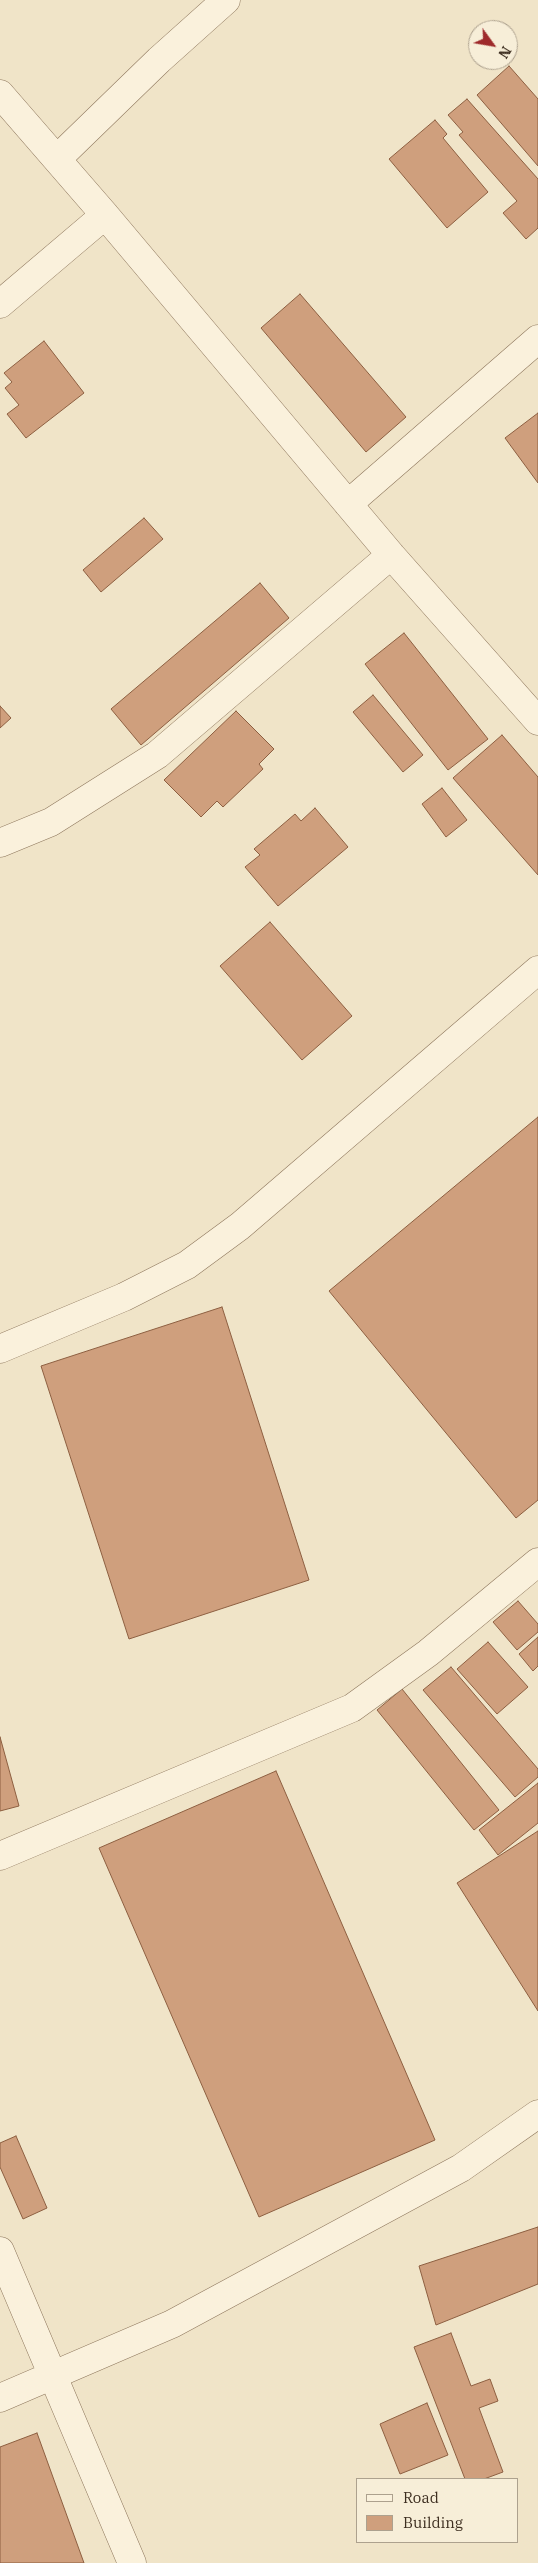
<!DOCTYPE html>
<html>
<head>
<meta charset="utf-8">
<style>
  body { margin:0 }
  #map { position:relative; width:538px; height:2563px; overflow:hidden; background:#f0e4c8; font-family:"IBM Plex Serif",serif }
  canvas { display:block }
  .legend { position:absolute; left:356px; top:2478px; width:162px; height:65px; box-sizing:border-box; background:#f7eed8; border:1px solid #ada18e; margin:0; padding:6px 9px; list-style:none; font-size:15px; color:#3d2e20 }
  .legend li { display:flex; align-items:center; gap:10px; height:25px }
  .legend b { width:25px; border:1px solid #ada18e }
  .north { position:absolute; left:468px; top:20px; width:50px; height:50px; box-sizing:border-box; background:#f7eed8; border:1px solid #ada18e; border-radius:50%; rotate:122deg; font-size:14px; font-weight:700; line-height:20px; text-align:center; color:#3d2e20 }
  .north::after { content:''; display:block; margin:auto; width:18px; height:22px; background:#9e2a2b; clip-path:polygon(50% 0,100% 100%,50% 72%,0 100%) }
</style>
</head>
<body>
<div id="map">
<canvas width="538" height="2563"></canvas>
<ul class="legend">
<li><b style="height:6px;background:#faf1dc"></b>Road</li>
<li><b style="height:14px;background:#cf9f7d"></b>Building</li>
</ul>
<div class="north">N</div>
</div>
<script>
const ctx = document.querySelector('canvas').getContext('2d');
ctx.lineJoin = 'round';
function paint(path, color) {
  ctx.fillStyle = color;
  ctx.fill(path, 'evenodd');
}
function toPath(rows) {
  const path = new Path2D();
  for (const r of rows) {
    path.moveTo(r[0], r[1]);
    for (let i = 2; i < r.length; i += 2) path.lineTo(r[i], r[i + 1]);
  }
  return path;
}
function stroke(path, color, width, dash) {
  ctx.strokeStyle = color;
  ctx.lineWidth = width;
  ctx.lineCap = dash ? 'butt' : 'round';
  ctx.setLineDash(dash || []);
  ctx.stroke(path);
}
const building = toPath([
  [509,66,538,99,538,166,477,95,509,66],
  [467,99,538,179,538,228,526,239,503,213,517,201,459,135,463,132,448,115,467,99],
  [435,120,447,134,443,138,488,192,447,228,389,159,435,120],
  [300,294,406,417,366,452,261,328,300,294],
  [44,341,84,393,26,438,7,414,19,405,5,388,12,382,4,373,44,341],
  [538,413,538,483,505,438,538,413],
  [144,518,163,539,101,592,83,570,144,518],
  [260,583,289,618,141,745,111,709,260,583],
  [404,633,488,739,448,770,365,664,404,633],
  [373,695,423,755,403,772,353,712,373,695],
  [0,706,11,718,0,728,0,706],
  [236,711,274,749,259,764,263,769,223,807,217,801,201,817,164,780,236,711],
  [502,735,538,777,538,875,453,778,502,735],
  [442,788,467,820,446,837,422,804,442,788],
  [315,808,348,847,278,906,245,867,260,855,254,849,295,814,301,821,315,808],
  [270,922,352,1016,302,1060,220,966,270,922],
  [538,1117,538,1500,516,1518,329,1291,538,1117],
  [222,1307,309,1580,129,1639,41,1366,222,1307],
  [518,1601,538,1624,538,1632,517,1650,493,1622,518,1601],
  [538,1637,538,1666,533,1671,519,1654,538,1637],
  [488,1642,528,1687,497,1714,457,1669,488,1642],
  [451,1667,538,1769,538,1777,515,1797,423,1690,451,1667],
  [402,1689,499,1810,474,1830,377,1710,402,1689],
  [0,1737,19,1806,0,1811,0,1737],
  [276,1771,435,2140,259,2217,99,1848,276,1771],
  [538,1783,538,1823,498,1855,479,1830,538,1783],
  [538,1831,538,2011,457,1883,538,1831],
  [16,2136,47,2208,23,2219,0,2167,0,2143,16,2136],
  [538,2227,538,2284,436,2325,419,2266,538,2227],
  [451,2333,471,2386,490,2379,498,2401,479,2408,503,2472,484,2479,465,2479,414,2347,451,2333],
  [427,2403,448,2455,400,2474,380,2424,427,2403],
  [37,2433,84,2563,0,2563,0,2447,37,2433]
]);
paint(building, '#cf9f7d');
stroke(building, '#8d5f41', 1);
const minor = toPath([
  [0,94,105,215,391,555,538,721],
  [57,159,159,60,226,0],
  [0,304,105,215],
  [348,504,538,339],
  [0,843,51,822,157,755,391,555],
  [0,1349,124,1297,187,1265,240,1226,538,970],
  [0,1856,352,1708,428,1653,538,1562],
  [0,2251,132,2563],
  [0,2398,172,2324,461,2168,538,2114]
]);
stroke(minor, '#8d765c', 29);
stroke(minor, '#faf1dc', 28);
</script>
</body>
</html>
